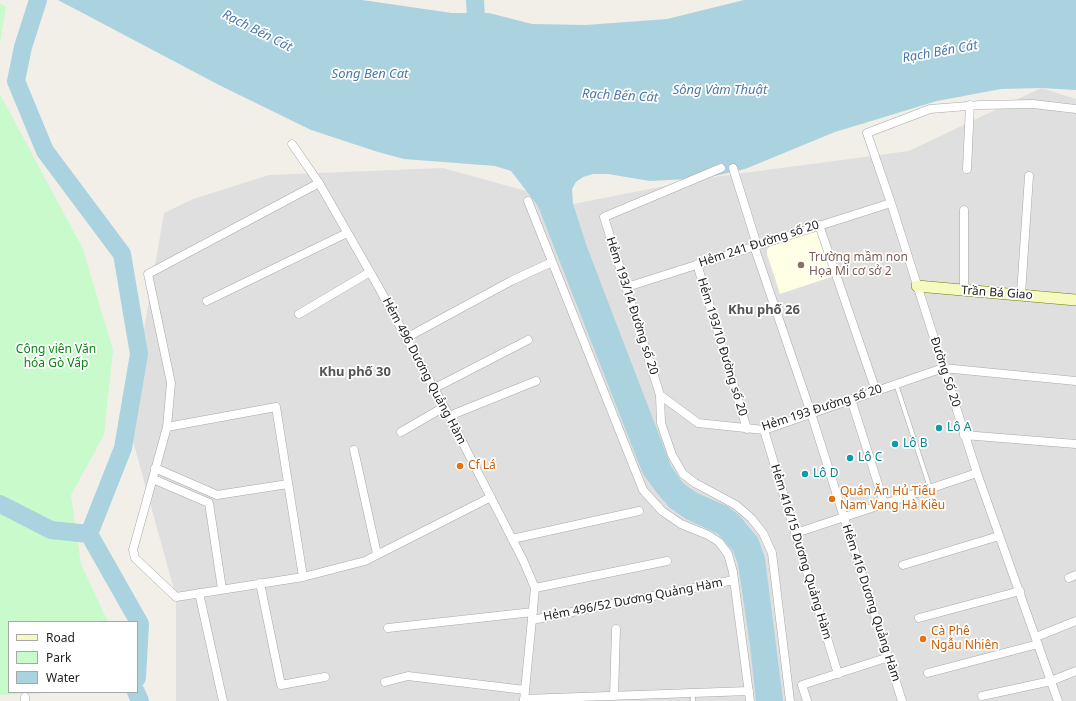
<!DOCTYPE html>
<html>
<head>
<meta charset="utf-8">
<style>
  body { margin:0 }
  #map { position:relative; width:1076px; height:701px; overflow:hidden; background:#f2efe9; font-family:"Noto Sans",sans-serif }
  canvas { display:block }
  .legend { position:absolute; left:8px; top:621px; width:130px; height:72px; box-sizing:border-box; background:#fff; border:1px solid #a7a7a7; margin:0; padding:5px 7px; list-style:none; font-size:12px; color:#222 }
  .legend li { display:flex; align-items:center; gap:8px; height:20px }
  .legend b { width:20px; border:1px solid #a7a7a7 }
</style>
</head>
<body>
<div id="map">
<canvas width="1076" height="701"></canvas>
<ul class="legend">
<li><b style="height:5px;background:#f7fabf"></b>Road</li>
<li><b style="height:11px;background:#c8facc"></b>Park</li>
<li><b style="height:11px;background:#aad3df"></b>Water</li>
</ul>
</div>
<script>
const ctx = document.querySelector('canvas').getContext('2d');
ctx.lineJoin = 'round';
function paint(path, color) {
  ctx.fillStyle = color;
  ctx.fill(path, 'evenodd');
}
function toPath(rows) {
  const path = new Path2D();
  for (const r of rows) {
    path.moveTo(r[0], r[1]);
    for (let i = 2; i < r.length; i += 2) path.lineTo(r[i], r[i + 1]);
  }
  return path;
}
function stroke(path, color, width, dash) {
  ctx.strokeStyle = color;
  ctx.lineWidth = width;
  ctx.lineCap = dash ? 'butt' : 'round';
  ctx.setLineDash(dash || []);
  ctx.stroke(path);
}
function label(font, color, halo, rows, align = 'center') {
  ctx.font = font + ' "Noto Sans",sans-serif';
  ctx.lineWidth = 3.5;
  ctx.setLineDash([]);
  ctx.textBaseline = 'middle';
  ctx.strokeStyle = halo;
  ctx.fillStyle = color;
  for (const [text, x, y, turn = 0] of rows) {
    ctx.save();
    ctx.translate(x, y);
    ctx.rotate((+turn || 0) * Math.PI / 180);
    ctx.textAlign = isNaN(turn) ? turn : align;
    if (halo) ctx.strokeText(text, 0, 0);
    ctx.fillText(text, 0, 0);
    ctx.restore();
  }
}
paint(toPath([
  [1041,88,1076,99,1076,701,176,701,176,597,128,423,164,213,193,199,269,175,443,168,573,204,706,178,909,151]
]), '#e0dfdf');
paint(toPath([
  [818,227,834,276,780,294,767,254,767,250,770,246]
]), '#ffffe5');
paint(toPath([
  [0,3,6,7,0,43],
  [0,94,83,249,113,350,104,435,71,495,81,564,108,622,9,622,9,692,77,692,0,695]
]), '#c8facc');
paint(toPath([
  [58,0,362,0,452,13,489,13,532,24,586,25,667,19,744,0,1076,0,1076,90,1041,88,1001,89,937,101,835,132,745,169,706,178,650,181,608,174,593,174,583,177,576,182,572,189,573,204,587,247,671,466,683,483,697,493,727,506,739,515,758,538,765,558,783,701,756,701,750,645,738,564,733,551,718,534,686,519,669,507,657,493,643,474,538,206,511,171,495,166,404,159,378,152,311,130,219,85]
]), '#aad3df');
stroke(toPath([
  [475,0,477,37],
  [0,504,51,530,89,534,123,448,139,354,122,254,45,151,16,81,23,47,38,0],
  [89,534,140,624,137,678],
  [136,692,140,701]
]), '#aad3df', 18);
const lane = toPath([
  [896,384,930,488],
  [693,701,693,694]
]);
const street = toPath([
  [292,144,319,183,378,286,449,416,523,560,535,588,524,701],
  [721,168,604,217,660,395,661,423,672,455,683,474,695,483,736,505,751,518,763,533,772,553,790,701],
  [733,168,757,245],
  [967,169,970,105],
  [319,183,148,274,171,383,167,427,133,550,135,558,176,597,303,577,365,561,491,497],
  [528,201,643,490,662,511,681,524,708,535,719,542,728,554,733,572,750,701],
  [964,210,964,290],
  [819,225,876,391],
  [754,246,811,413,902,701],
  [697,264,747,429],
  [627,287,891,203],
  [1021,294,1029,176],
  [207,301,347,233],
  [299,314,370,272],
  [406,338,511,281,552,262],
  [433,389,528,340],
  [660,395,698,423,764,430,943,368,1076,381],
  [851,399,884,503],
  [449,416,536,381],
  [167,427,276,407,303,577],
  [764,430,838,674],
  [401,432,444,407],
  [964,435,1076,444],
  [354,450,377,554],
  [155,468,217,495,288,484],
  [153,479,209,503,222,589],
  [796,533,977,473],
  [512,539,639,511],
  [903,565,999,536],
  [1069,578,1076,575],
  [260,583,281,685,325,677],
  [535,588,667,561],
  [199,593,223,701],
  [919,618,1020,591],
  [532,620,734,580],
  [388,628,533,612],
  [1036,637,1076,621],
  [928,673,1038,644],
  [385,682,408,676,525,690],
  [614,696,616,629],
  [982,696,1051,681,1076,671],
  [25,697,25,701],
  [524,699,749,691],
  [807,701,802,685,889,657],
  [1058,701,977,473,891,203,867,133,930,109,980,105,1033,104,1076,109]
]);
const secondary = toPath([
  [917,286,1076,300]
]);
stroke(lane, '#a9a9a9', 5);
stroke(street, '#a9a9a9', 9);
stroke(secondary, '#707d05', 12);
stroke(lane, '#fff', 4);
stroke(street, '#fff', 8);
stroke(secondary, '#f7fabf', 11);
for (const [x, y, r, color] of [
  [801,265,4,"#8d6e63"],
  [939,428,4,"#0f9aa8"],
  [895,444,4,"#0f9aa8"],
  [850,458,4,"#0f9aa8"],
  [460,466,4,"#e8710a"],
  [805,474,4,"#0f9aa8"],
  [832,499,4,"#e8710a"],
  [923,639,4,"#e8710a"]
]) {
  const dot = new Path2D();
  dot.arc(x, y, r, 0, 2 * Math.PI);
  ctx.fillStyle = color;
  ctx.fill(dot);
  stroke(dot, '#fff', 1.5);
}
label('12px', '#222', '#fff', [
  ["Hẻm 241 Đường số 20",759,244,-18],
  ["Trần Bá Giao",997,293,4],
  ["Hẻm 193/14 Đường số 20",632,306,72],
  ["Hẻm 193/10 Đường số 20",722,347,73],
  ["Hẻm 496 Dương Quảng Hàm",424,371,62],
  ["Đường Số 20",945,372,72],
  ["Hẻm 193 Đường số 20",822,408,-18],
  ["Hẻm 416/15 Dương Quảng Hàm",801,552,73],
  ["Hẻm 496/52 Dương Quảng Hàm",633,600,-11],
  ["Hẻm 416 Dương Quảng Hàm",871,603,72]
]);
label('12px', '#785e54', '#fff', [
  ["Trường mầm non",809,258],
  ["Họa Mi cơ sở 2",809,272]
], 'left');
label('12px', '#0c8416', '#fff', [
  ["Công viên Văn",56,350],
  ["hóa Gò Vấp",56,364]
]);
label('12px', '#0d838f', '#fff', [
  ["Lô A",947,428],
  ["Lô B",903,444],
  ["Lô C",858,458],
  ["Lô D",813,474]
], 'left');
label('12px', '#c56008', '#fff', [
  ["Cf Lá",468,466],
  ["Quán Ăn Hủ Tiếu",840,492],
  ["Nam Vang Hà Kiều",840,506],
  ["Cà Phê",931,632],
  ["Ngẫu Nhiên",931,646]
], 'left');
label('italic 13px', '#4a7aab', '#fff', [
  ["Rạch Bến Cát",257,31,27],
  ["Rạch Bến Cát",940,52,-10],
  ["Song Ben Cat",370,74],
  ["Sông Vàm Thuật",720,90],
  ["Rạch Bến Cát",620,96,3]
]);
label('bold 13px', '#555', '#fff', [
  ["Khu phố 26",764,310],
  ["Khu phố 30",355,372]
]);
</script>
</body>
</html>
